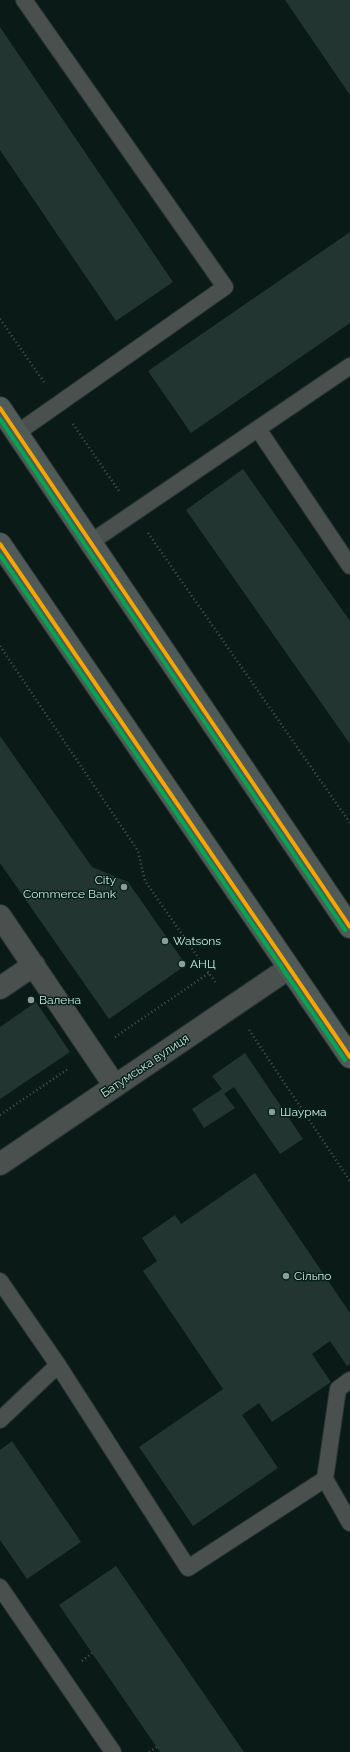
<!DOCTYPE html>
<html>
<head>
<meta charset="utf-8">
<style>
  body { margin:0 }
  canvas { display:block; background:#0a1a16 }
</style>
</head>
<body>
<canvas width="350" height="1752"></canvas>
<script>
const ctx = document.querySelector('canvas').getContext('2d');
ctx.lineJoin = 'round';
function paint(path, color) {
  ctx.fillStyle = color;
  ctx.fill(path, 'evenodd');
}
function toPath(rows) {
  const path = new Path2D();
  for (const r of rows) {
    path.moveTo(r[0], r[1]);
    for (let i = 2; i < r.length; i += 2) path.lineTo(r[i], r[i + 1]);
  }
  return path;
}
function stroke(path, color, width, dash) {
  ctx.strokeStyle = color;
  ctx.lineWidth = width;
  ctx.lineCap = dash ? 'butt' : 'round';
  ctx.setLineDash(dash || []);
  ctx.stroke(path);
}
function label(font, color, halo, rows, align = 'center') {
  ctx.font = font + ' Raleway,sans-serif';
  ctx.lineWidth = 3;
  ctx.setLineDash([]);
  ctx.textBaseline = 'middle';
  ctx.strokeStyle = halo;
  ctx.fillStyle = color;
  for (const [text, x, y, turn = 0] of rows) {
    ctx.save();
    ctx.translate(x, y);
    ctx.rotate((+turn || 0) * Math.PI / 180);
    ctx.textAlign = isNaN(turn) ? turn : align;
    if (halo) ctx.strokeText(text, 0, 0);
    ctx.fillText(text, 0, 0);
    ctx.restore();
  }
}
paint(toPath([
  [285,0,350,0,350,95],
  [0,27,173,282,116,321,0,150],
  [350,232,350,323,191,433,148,371],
  [243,469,350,621,350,744,186,510],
  [0,736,92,867,128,882,186,965,109,1019,0,863],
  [36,1002,70,1052,0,1099,0,1027],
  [245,1053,303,1139,280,1154,234,1087,224,1094,235,1108,204,1128,192,1109,222,1089,212,1076],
  [255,1173,350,1313,350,1364,347,1366,330,1341,312,1354,331,1382,272,1422,259,1403,242,1415,278,1468,193,1526,139,1447,223,1389,143,1271,157,1261,142,1238,175,1215,181,1224],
  [12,1441,81,1542,27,1579,0,1540,0,1450],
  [116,1566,244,1752,160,1752,59,1605]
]), '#223531');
const lane = toPath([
  [258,429,350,566],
  [17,433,225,287,24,0],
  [91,542,350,366],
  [0,1281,58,1365,0,1420],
  [58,1365,188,1568,325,1479],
  [350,1380,338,1389,325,1479,350,1523],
  [0,1587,113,1752]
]);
const street = toPath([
  [0,916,115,1086],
  [0,988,34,965],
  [0,1164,289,968]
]);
const primary = toPath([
  [0,408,350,927],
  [0,544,350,1057]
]);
stroke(lane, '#283431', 18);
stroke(street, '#283431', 24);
stroke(primary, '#283431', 24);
stroke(toPath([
  [0,319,44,382],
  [73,424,119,491],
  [148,533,350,823],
  [0,646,138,851,145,881,216,983],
  [249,1030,350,1181],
  [115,1037,209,973],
  [0,1115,68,1069],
  [82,1661,92,1653],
  [149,1752,157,1747]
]), '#4b5250', 2.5, [1, 3]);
stroke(lane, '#49504d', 16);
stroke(street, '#49504d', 22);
stroke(primary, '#505a57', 22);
stroke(toPath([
  [0,408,350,927],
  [0,544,350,1057]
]), '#f7a600', 4);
stroke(toPath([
  [0,419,345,930],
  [0,555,345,1060]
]), '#00a651', 4);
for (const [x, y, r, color] of [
  [124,887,4,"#8c9d97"],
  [165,941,4,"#8c9d97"],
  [182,964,4,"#8c9d97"],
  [31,1000,4,"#8c9d97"],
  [272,1112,4,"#8c9d97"],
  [286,1276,4,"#8c9d97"]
]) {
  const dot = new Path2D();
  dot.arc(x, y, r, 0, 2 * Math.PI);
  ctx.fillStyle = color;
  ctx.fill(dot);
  stroke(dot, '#032119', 1.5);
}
label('12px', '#d2e3dd', '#032119', [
  ["City",116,880,"right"],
  ["Commerce Bank",116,894,"right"],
  ["Watsons",173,941],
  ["АНЦ",190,964],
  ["Валена",39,1000],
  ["Шаурма",280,1112],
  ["Сільпо",294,1276]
], 'left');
label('12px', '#d2e3dd', '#032119', [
  ["Батумська вулиця",145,1066,-34]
]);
</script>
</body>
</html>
